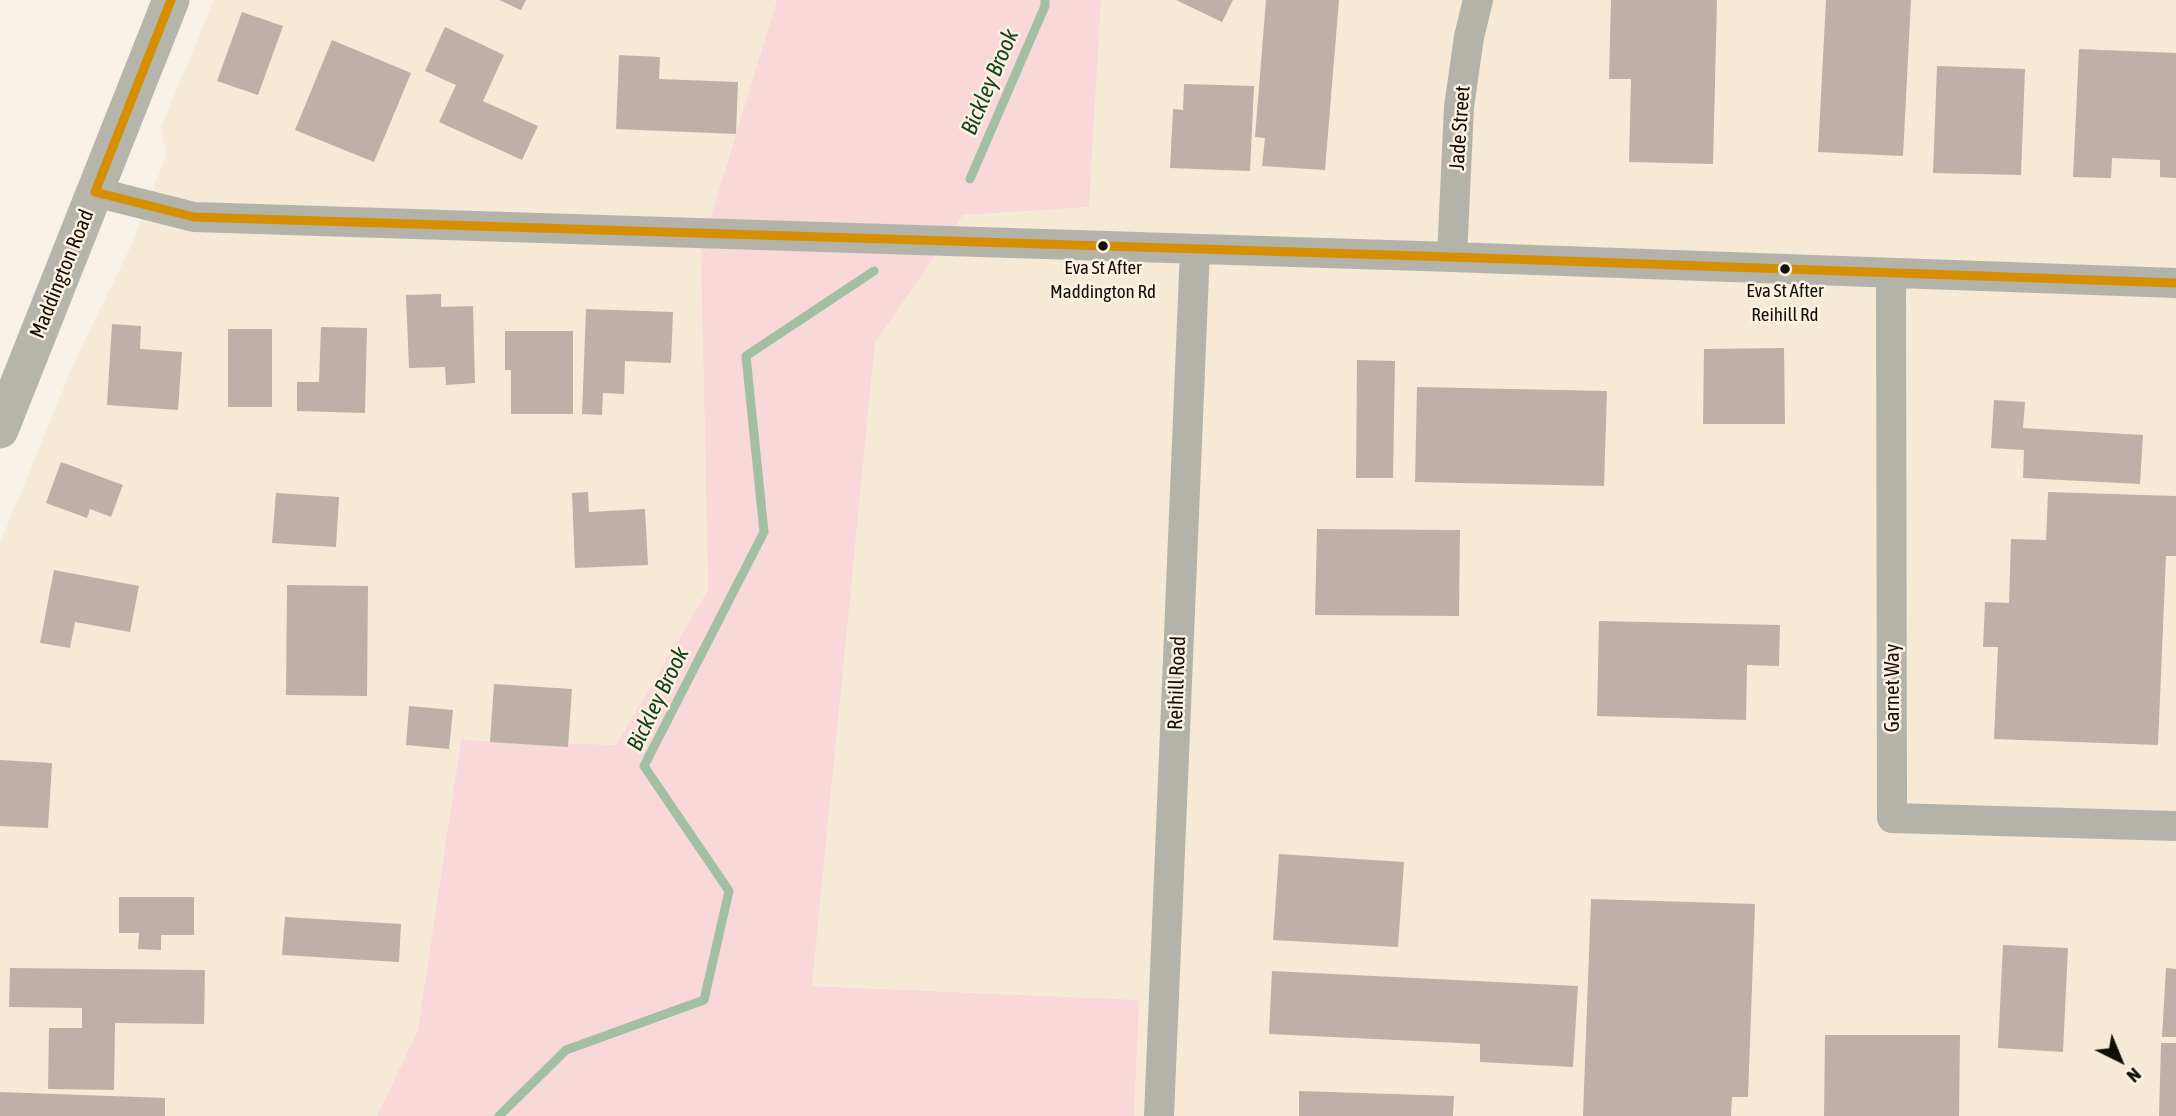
<!DOCTYPE html>
<html>
<head>
<meta charset="utf-8">
<style>
  body { margin:0 }
  #map { position:relative; width:2176px; height:1116px; overflow:hidden; background:#f7f1e8; font-family:"Asap Condensed",sans-serif }
  canvas { display:block }
  .north { position:absolute; left:2085px; top:1025px; width:70px; height:70px; -webkit-text-stroke:5px #fdf2e2; paint-order:stroke; rotate:137deg; font-size:19px; font-weight:700; line-height:28px; text-align:center; color:#130e08 }
  .north::after { content:''; display:block; margin:auto; width:24px; height:32px; background:#130e08; clip-path:polygon(50% 0,100% 100%,50% 72%,0 100%) }
</style>
</head>
<body>
<div id="map">
<canvas width="2176" height="1116"></canvas>
<div class="north">N</div>
</div>
<script>
const ctx = document.querySelector('canvas').getContext('2d');
ctx.lineJoin = 'round';
function paint(path, color) {
  ctx.fillStyle = color;
  ctx.fill(path, 'evenodd');
}
function toPath(rows) {
  const path = new Path2D();
  for (const r of rows) {
    path.moveTo(r[0], r[1]);
    for (let i = 2; i < r.length; i += 2) path.lineTo(r[i], r[i + 1]);
  }
  return path;
}
function stroke(path, color, width, dash) {
  ctx.strokeStyle = color;
  ctx.lineWidth = width;
  ctx.lineCap = dash ? 'butt' : 'round';
  ctx.setLineDash(dash || []);
  ctx.stroke(path);
}
function label(font, color, halo, rows, align = 'center') {
  ctx.font = font + ' "Asap Condensed",sans-serif';
  ctx.lineWidth = 5;
  ctx.setLineDash([]);
  ctx.textBaseline = 'middle';
  ctx.strokeStyle = halo;
  ctx.fillStyle = color;
  for (const [text, x, y, turn = 0] of rows) {
    ctx.save();
    ctx.translate(x, y);
    ctx.rotate((+turn || 0) * Math.PI / 180);
    ctx.textAlign = isNaN(turn) ? turn : align;
    if (halo) ctx.strokeText(text, 0, 0);
    ctx.fillText(text, 0, 0);
    ctx.restore();
  }
}
paint(toPath([
  [214,0,777,0,701,249,708,590,616,745,461,740,418,1030,377,1116,0,1116,0,543,77,356,130,248,166,156,161,127],
  [1101,0,2176,0,2176,1116,1134,1116,1139,1000,812,986,875,343,963,215,1089,207]
]), '#f6ead7');
paint(toPath([
  [777,0,1101,0,1089,207,963,215,875,343,812,986,1139,1000,1134,1116,377,1116,418,1030,461,740,616,745,708,590,701,249]
]), '#f8d8d8');
stroke(toPath([
  [970,179,1045,6,1045,0],
  [499,1116,566,1050,704,1000,729,891,644,766,764,532,746,356,874,271]
]), '#a2bfa2', 9);
paint(toPath([
  [499,0,526,0,521,10],
  [1176,0,1233,0,1222,22],
  [1266,0,1339,0,1325,170,1262,166,1265,138,1255,137],
  [1611,0,1717,0,1713,164,1629,162,1631,79,1609,79],
  [1826,0,1911,0,1903,156,1818,152],
  [242,12,283,26,258,95,217,81],
  [445,27,504,55,483,101,538,126,522,160,439,122,456,85,425,71],
  [332,40,411,73,374,162,295,130],
  [2079,49,2176,53,2176,178,2160,177,2160,160,2112,158,2111,178,2073,177],
  [619,55,660,57,659,79,738,82,736,134,616,129],
  [1937,66,2025,69,2021,175,1933,173],
  [1184,84,1254,86,1250,171,1170,168,1173,109,1183,110],
  [441,294,441,307,473,306,475,383,446,385,445,367,409,368,406,295],
  [586,309,673,312,671,363,625,361,624,394,603,393,602,415,582,414],
  [112,324,141,326,140,349,182,352,178,410,107,405],
  [321,327,367,328,365,413,297,411,297,382,319,382],
  [228,329,272,329,272,407,228,407],
  [505,331,573,331,573,414,511,414,511,370,505,370],
  [1784,348,1785,424,1703,424,1704,349],
  [1357,360,1395,361,1393,478,1356,478],
  [1417,387,1607,391,1604,486,1415,482],
  [1994,400,2025,402,2023,428,2143,435,2140,484,2023,478,2024,450,1991,448],
  [61,462,123,485,111,517,90,509,87,518,46,503],
  [588,492,589,512,645,509,648,565,575,568,572,493],
  [2048,492,2176,496,2176,556,2166,556,2158,745,1994,739,1998,647,1983,647,1985,602,2009,603,2011,539,2046,540],
  [276,493,339,497,336,547,272,543],
  [1317,529,1460,530,1459,616,1315,615],
  [54,570,139,586,130,632,75,622,70,648,40,643],
  [287,585,368,586,367,696,286,695],
  [1599,621,1780,625,1779,666,1747,665,1746,720,1597,716],
  [494,684,572,689,568,747,490,742],
  [409,706,453,710,449,749,406,745],
  [0,760,52,763,48,828,0,826],
  [1279,854,1404,862,1398,947,1273,940],
  [119,897,194,897,194,935,161,935,161,950,138,949,139,933,119,933],
  [1591,899,1755,904,1748,1097,1732,1097,1731,1116,1583,1116],
  [285,917,401,924,399,962,282,955],
  [2003,945,2068,948,2063,1052,1998,1048],
  [10,968,205,970,204,1024,115,1023,114,1090,48,1089,49,1028,82,1028,82,1008,9,1007],
  [2166,968,2176,969,2176,1037,2162,1037],
  [1272,971,1578,986,1573,1067,1480,1062,1480,1044,1269,1034],
  [1825,1035,1960,1035,1959,1116,1824,1116],
  [2161,1043,2176,1043,2176,1116,2159,1116],
  [1299,1091,1454,1096,1453,1116,1299,1116],
  [0,1092,165,1098,165,1116,0,1116]
]), '#bcb0a7');
stroke(toPath([
  [95,192,194,217,1452,257,2176,283],
  [1452,257,1459,107,1469,37,1478,0],
  [1891,275,1892,818,2176,826],
  [1159,1116,1195,249]
]), '#b3b3aa', 30);
stroke(toPath([
  [0,430,171,0]
]), '#b6b5ac', 37);
stroke(toPath([
  [95,192,194,217,1452,257,2176,283],
  [95,192,171,0]
]), '#d58f01', 9);
for (const [x, y, r, color] of [
  [1103,246,6,"#130e08"],
  [1785,269,6,"#130e08"]
]) {
  const dot = new Path2D();
  dot.arc(x, y, r, 0, 2 * Math.PI);
  ctx.fillStyle = color;
  ctx.fill(dot);
  stroke(dot, '#fdf2e2', 2.5);
}
label('19px', '#130e08', '#fdf2e2', [
  ["Eva St After",1103,268],
  ["Maddington Rd",1103,292],
  ["Eva St After",1785,291],
  ["Reihill Rd",1785,315]
]);
label('21px', '#130e08', '#fdf2e2', [
  ["Jade Street",1460,128,-86],
  ["Maddington Road",62,274,-68],
  ["Reihill Road",1177,683,-88],
  ["Garnet Way",1892,688,-90]
]);
label('italic 23px', '#13441f', '#fdf2e2', [
  ["Bickley Brook",990,82,-67],
  ["Bickley Brook",658,699,-64]
]);
</script>
</body>
</html>
